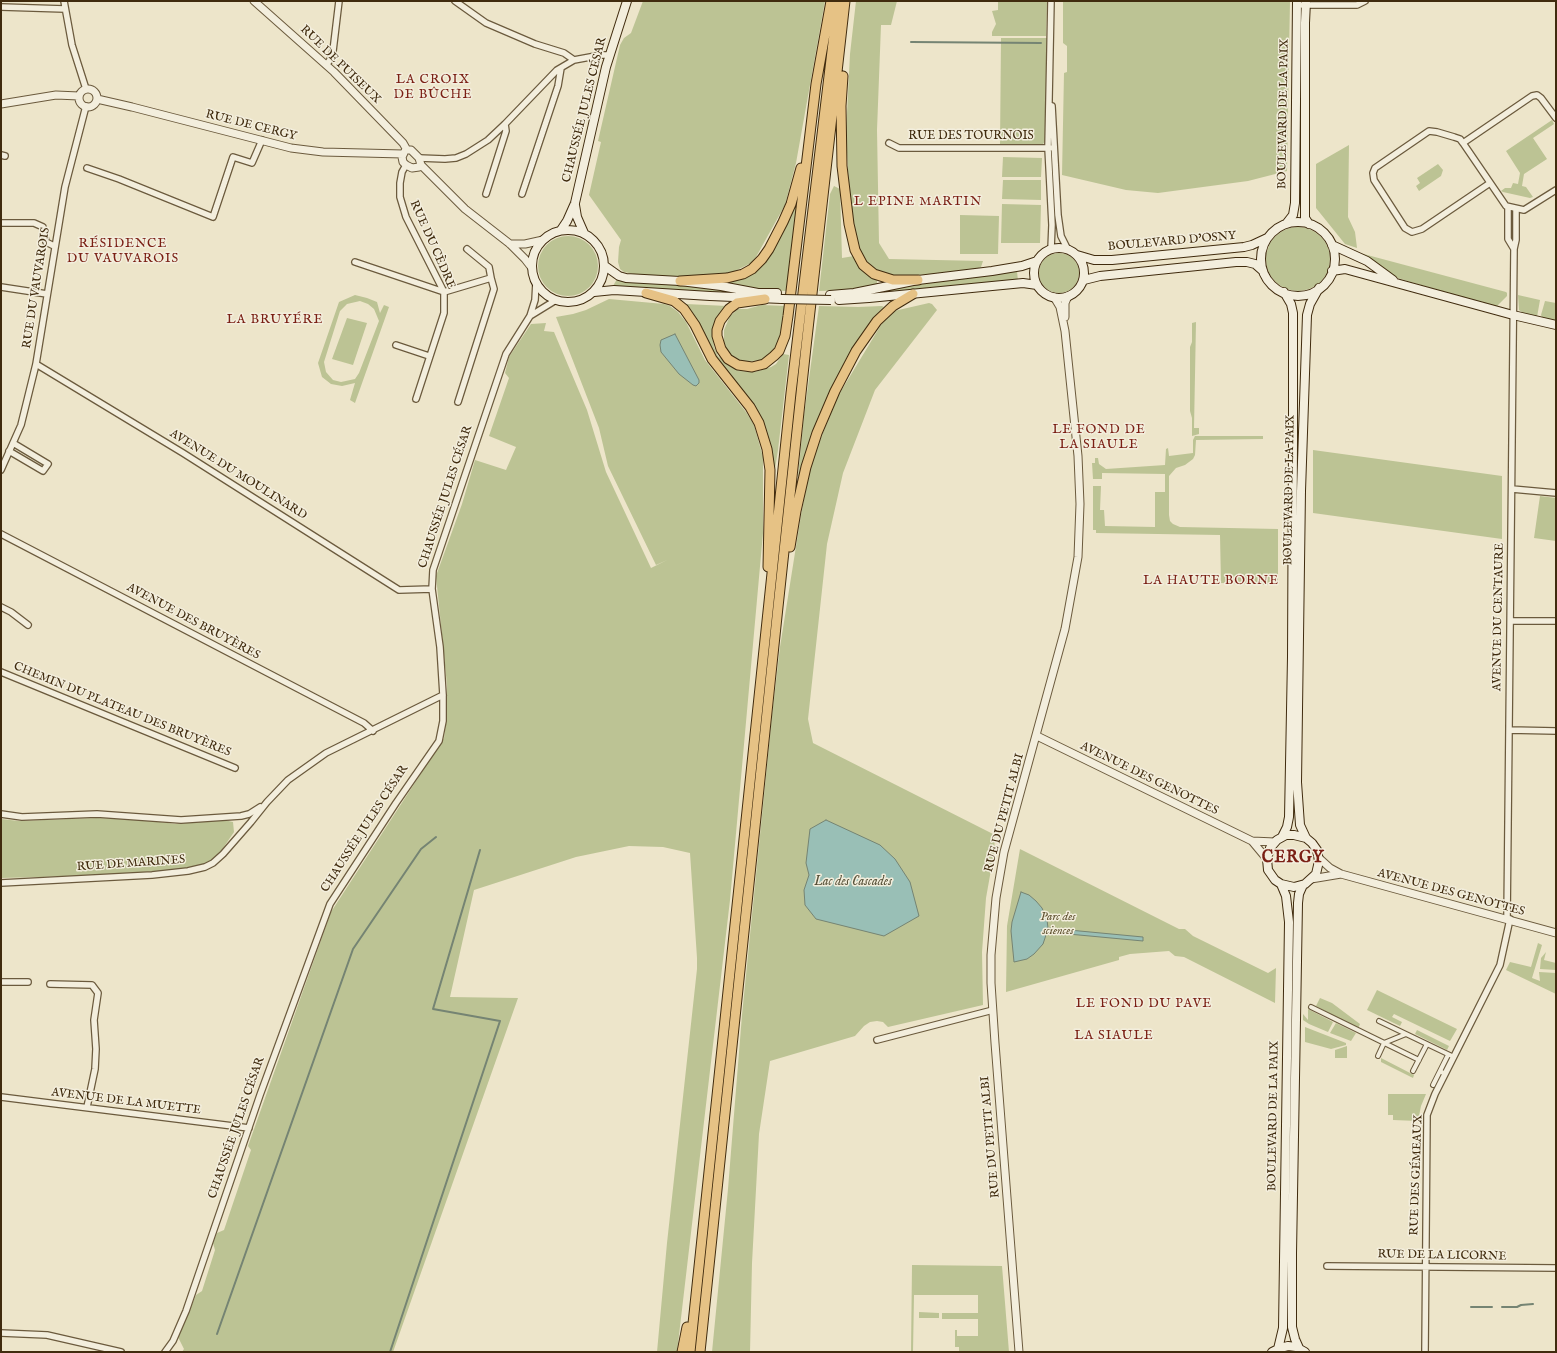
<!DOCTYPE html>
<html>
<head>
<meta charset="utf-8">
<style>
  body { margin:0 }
  #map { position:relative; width:1557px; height:1353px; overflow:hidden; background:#ede5ca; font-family:"IM FELL English",serif }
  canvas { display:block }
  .frame { position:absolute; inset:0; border:2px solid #402b0e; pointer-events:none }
</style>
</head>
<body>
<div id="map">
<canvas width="1557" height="1353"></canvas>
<div class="frame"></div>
</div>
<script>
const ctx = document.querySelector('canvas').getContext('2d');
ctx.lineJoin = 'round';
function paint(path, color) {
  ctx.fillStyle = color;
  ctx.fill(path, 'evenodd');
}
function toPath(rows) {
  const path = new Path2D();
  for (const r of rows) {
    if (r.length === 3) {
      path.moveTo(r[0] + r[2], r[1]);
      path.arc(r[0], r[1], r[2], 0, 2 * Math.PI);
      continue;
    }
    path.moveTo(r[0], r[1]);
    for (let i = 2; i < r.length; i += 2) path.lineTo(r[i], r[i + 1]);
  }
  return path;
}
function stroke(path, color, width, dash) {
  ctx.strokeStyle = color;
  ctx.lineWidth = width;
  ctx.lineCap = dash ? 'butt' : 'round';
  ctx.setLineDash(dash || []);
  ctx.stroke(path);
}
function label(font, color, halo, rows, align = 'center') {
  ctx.font = font + ' "IM FELL English",serif';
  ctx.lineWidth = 3;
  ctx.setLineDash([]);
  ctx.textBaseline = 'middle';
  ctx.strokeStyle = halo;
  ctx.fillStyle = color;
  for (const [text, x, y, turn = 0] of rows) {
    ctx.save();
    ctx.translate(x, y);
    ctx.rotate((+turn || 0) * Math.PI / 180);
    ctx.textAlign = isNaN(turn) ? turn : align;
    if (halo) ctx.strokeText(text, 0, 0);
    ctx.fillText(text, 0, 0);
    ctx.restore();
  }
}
paint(toPath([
  [643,1,825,1,796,163,785,205,756,257,751,263,733,272,721,276,680,277,634,274,624,272,620,269,618,262,619,247,621,240,589,195,601,142,598,141,620,45,624,38,631,33],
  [856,1,897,1,891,25,881,25,877,130,879,243,889,259,983,261,981,267,973,270,900,277,878,272,864,261,858,248,849,190,846,133,850,54],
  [998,1,1047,1,1046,36,992,36,992,32,996,24,992,11,998,10],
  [1063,1,1290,1,1287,171,1248,181,1158,193,1126,190,1062,175,1064,73,1067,72,1067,46,1063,43],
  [1001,38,1047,38,1046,140,1043,144,1000,145],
  [1552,120,1554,124,1533,138,1547,159,1524,174,1522,186,1526,187,1533,197,1530,198,1503,192,1501,191,1505,188,1511,188,1513,183,1518,184,1520,173,1506,151],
  [1349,145,1348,217,1355,232,1357,248,1345,244,1316,208,1316,164],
  [1003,157,1042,158,1041,177,1002,177],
  [1438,164,1443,170,1441,176,1419,191,1416,186,1420,183,1417,178],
  [1003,180,1041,180,1041,200,1002,199],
  [834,186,840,189,842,258,854,256,876,278,877,281,877,285,857,290,819,291,830,194],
  [796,196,798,196,787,291,758,290,728,284,728,281,751,274],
  [1002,204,1041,205,1040,243,1001,243],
  [960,215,999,216,998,254,960,254],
  [1298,259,32],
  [568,266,30],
  [1356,252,1506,292,1507,293,1507,296,1498,305,1497,307,1404,280,1395,277,1356,253],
  [1059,273,20],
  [1017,271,1018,281,868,294,905,285,985,276],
  [617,279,635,283,696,285,751,295,644,289,613,286],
  [355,295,367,298,377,302,380,313,384,305,389,307,355,403,350,400,355,383,342,386,331,384,322,377,318,363,339,302],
  [360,301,368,304,374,309,379,321,359,373,355,379,341,382,333,380,326,372,324,362,340,311,347,304],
  [1518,295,1540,300,1537,317,1523,313,1519,310],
  [609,299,664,304,670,306,678,312,686,322,705,360,746,412,754,425,763,457,763,533,730,900,677,1352,657,1352,667,1243,697,969,697,958,690,853,663,847,629,846,576,857,474,890,450,997,518,998,393,1352,182,1352,184,1349,178,1337,196,1295,202,1291,215,1250,213,1243,217,1233,224,1230,251,1150,248,1146,331,912,444,738,447,717,447,685,436,576,462,504,475,460,506,470,516,447,489,436,509,378,505,373,509,357,531,324,546,323,544,331,554,332,587,410,606,472,651,568,667,560,656,565,608,466,599,428,556,317,573,314,586,310],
  [1545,301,1556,303,1556,321,1542,317,1541,315],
  [929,303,932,304,937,310,875,390,843,473,827,544,808,719,813,743,995,835,994,853,986,898,982,952,983,1005,888,1027,883,1022,877,1021,870,1022,864,1026,855,1036,770,1061,759,1134,752,1263,750,1352,712,1352,728,1189,742,1015,772,715,780,647,801,515,809,474,816,450,838,396,884,320,894,311],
  [686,304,727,306,721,312,714,325,713,339,714,347,718,356,732,367,739,371,755,372,771,367,776,364,783,354,789,355,778,450,775,469,773,471,768,436,761,417,747,397,718,364,693,313],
  [762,305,786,306,779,339,775,348,769,355,762,360,743,362,732,356,727,350,724,343,724,330,730,316,738,309,747,309],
  [819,306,858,307,882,306,884,307,873,318,864,331,841,369,822,411,800,477,798,476,804,415],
  [347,318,367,323,353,365,332,359],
  [1196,322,1194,428,1199,428,1199,434,1192,436,1192,418,1190,411,1190,347,1192,342,1192,323],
  [1195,436,1263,436,1263,439,1196,440,1195,455,1193,459,1185,465,1176,468,1169,476,1169,515,1170,521,1173,524,1180,527,1278,529,1278,585,1221,583,1220,535,1096,533,1096,530,1093,530,1093,486,1101,486,1100,510,1104,510,1105,526,1155,527,1155,492,1165,492,1165,474,1102,473,1102,479,1093,479,1092,463,1095,463,1095,458,1098,458,1099,464,1106,469,1165,465,1166,449,1168,448,1169,456,1193,453,1193,440],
  [1313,450,1502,476,1502,539,1313,513],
  [1540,496,1556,498,1556,541,1534,538],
  [96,818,138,819,175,824,224,820,233,822,234,832,215,860,191,869,77,876,1,878,1,819,19,821],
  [1020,849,1179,929,1185,929,1193,936,1268,973,1276,968,1275,1003,1184,957,1175,956,1169,951,1130,954,1119,957,1119,960,1006,992,1007,926],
  [1538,943,1542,945,1532,978,1540,981,1539,972,1556,973,1556,994,1506,970,1510,962,1531,967],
  [1546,952,1544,960,1556,963,1556,970,1540,969,1541,958],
  [1377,990,1457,1029,1450,1041,1394,1014,1392,1017,1402,1022,1400,1026,1367,1010],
  [1320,998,1332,1003,1360,1024,1358,1029,1316,1006],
  [1308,1009,1333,1022,1328,1032,1309,1024,1303,1020,1303,1014,1308,1020],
  [1336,1023,1356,1033,1351,1041,1330,1033],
  [1305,1027,1346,1043,1346,1045,1331,1049,1305,1042],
  [1417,1030,1449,1046,1447,1050,1415,1034],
  [1347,1046,1347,1058,1335,1058,1335,1050],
  [1381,1058,1414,1075,1413,1078,1381,1062],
  [1388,1094,1426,1094,1421,1106,1418,1121,1393,1120,1393,1115,1388,1115],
  [912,1265,1002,1266,1009,1352,959,1352,959,1347,955,1347,955,1330,957,1330,957,1336,978,1336,978,1319,942,1319,942,1313,978,1313,978,1295,914,1295,913,1352,911,1352],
  [919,1312,939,1313,939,1318,919,1318]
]), '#bcc394');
const water = toPath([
  [675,334,699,380,699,383,696,386,693,385,679,374,661,352,660,345,661,340,675,334],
  [826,820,880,845,895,859,910,882,919,916,884,936,816,919,805,905,804,890,809,875,806,863,810,829,826,820],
  [1021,892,1029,895,1036,901,1042,908,1047,920,1048,928,1143,937,1143,941,1047,932,1043,944,1034,954,1027,959,1014,962,1011,931,1012,922,1021,892]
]);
paint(water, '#99bfb6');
stroke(water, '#758473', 1);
stroke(toPath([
  [911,42,1041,43],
  [1471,1307,1492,1307],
  [1502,1307,1517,1307,1521,1305,1533,1304],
  [217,1334,353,949,421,849,436,837],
  [390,1352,500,1021,433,1009,480,850]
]), '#758473', 2);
const pedestrian = toPath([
  [1311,1007,1419,1060],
  [1379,1021,1454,1057],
  [1378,1056,1384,1043,1406,1034],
  [1413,1071,1427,1044],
  [1440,1071,1448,1055],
  [1433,1085,1440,1071,1445,1074]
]);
const minor = toPath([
  [64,1,72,45,86,89],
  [455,1,486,23,535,44,564,53,574,60],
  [1051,1,1048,148,1052,225,1051,249],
  [1302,5,1357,5,1365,1],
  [1,7,65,9],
  [326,65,330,60,333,51,339,1],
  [1052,106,1058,215,1061,236,1067,248],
  [1556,118,1541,98,1537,95,1532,96,1463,143,1506,206,1524,210,1556,190],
  [889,143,899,148,1050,148],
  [1463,143,1460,139,1454,137,1437,132,1429,131,1375,168,1373,173,1374,180,1405,228,1412,232,1422,229,1490,183],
  [1,155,5,156],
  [419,158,445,159,456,158,466,154,488,140,505,124,557,70,574,60,601,55,609,55],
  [406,165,402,172,400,183,400,197,406,217,444,292,444,313,416,399],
  [87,168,119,179,213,217,233,157,252,163,262,140],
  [486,194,506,131,505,124],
  [522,194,558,86,561,68],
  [1508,207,1508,239,1514,249,1516,240,1516,209],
  [1,223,34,223,43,227,46,242,54,246],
  [355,262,444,292,491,278,489,267,467,249],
  [1,287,47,294],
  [530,316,556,300],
  [396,345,429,356],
  [36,364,183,453,399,590,432,589],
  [458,402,494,289,491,278],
  [9,451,43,471,48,464,13,443],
  [1,470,21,425,36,364,65,187,86,106],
  [1512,489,1556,493],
  [1,534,364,723,373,731],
  [1,607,11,612,28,625],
  [1511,621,1556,621],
  [1,672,235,768],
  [1509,730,1556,731],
  [1,814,22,817,97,814,181,820,241,816,249,814,260,807],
  [1,883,152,875,188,871,205,867,213,863,223,854,251,822,267,802,288,780,326,753,443,695],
  [1507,919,1514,249],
  [1,982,28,982],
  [50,984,92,985,98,993,94,1020,96,1049,95,1069,87,1107],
  [877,1040,993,1010],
  [1,1097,249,1128],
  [1327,1266,1556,1268],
  [1,1333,47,1335,121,1352],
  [165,1352,173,1341,186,1311,260,1095,330,904,396,803,439,741,443,721,443,695,440,647,432,589,433,570,506,354,530,316,535,300,536,282],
  [1425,1352,1427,1115,1435,1094,1500,965,1510,919]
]);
const tertiary = toPath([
  [254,1,334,72,403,143,407,150],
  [88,98,9],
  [97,99,132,107,291,148,323,152,403,154],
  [1,104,56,95,79,96],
  [407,150,411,150,419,158,421,165],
  [405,151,402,157,403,162,406,165,412,168,419,167,421,165],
  [421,165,465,209,510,244,525,259,532,268],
  [510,244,525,244,543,240],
  [1065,317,1065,303,1068,296],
  [1037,736,1252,841,1275,842],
  [1252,841,1267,859],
  [1319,858,1330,868,1341,874,1556,933],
  [1311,879,1341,874],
  [1019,1352,995,1043,991,983,991,955,996,898,1004,852,1065,629,1078,557,1080,504,1078,456,1065,331,1060,307,1054,297]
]);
const secondary = toPath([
  [1306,1,1305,23,1305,218,1309,224],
  [575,205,577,217,584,233],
  [1298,259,37],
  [1286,224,1293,215,1295,203,1297,1],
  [568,266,36],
  [561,230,567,221,575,203,606,67,627,1],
  [1332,245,1367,261,1393,280],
  [1059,273,25],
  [1077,255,1094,260,1112,260,1244,247,1252,245,1267,238],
  [605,266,619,276,626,278,680,281,721,286,758,293,777,293],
  [1332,271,1345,269,1513,315,1556,325],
  [1084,280,1100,276,1236,262,1247,262,1255,264,1263,271],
  [594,292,614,290,710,296,782,299],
  [830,295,854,293,918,280,992,271,1022,266,1037,261],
  [839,300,869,298,1023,283,1037,285],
  [1282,837,1287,827,1289,817,1292,657,1293,440,1293,313,1291,304,1284,292],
  [1306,838,1294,835,1286,835,1277,840,1270,848,1267,859,1268,870,1275,880,1281,884,1294,887,1305,884,1316,874,1319,861,1317,850,1312,843,1306,838,1300,825,1297,782,1301,491,1307,315,1310,304,1319,288],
  [1299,1348,1295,1339,1292,1327,1292,1253,1298,903,1299,894,1303,885],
  [1278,1349,1283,1328,1289,922,1286,896,1281,884],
  [1272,1352,1280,1348,1288,1346,1296,1347,1305,1352]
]);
const trunk = toPath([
  [843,76,841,106,842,166,849,224,855,250,863,265,874,274,893,280,918,280],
  [680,281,727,278,743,274,752,269,762,259,769,249,783,222,791,204,801,168],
  [646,293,674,301,684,309,695,325,712,359,750,407,759,423,767,449,770,470,768,567],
  [765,299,737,303,729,309,720,321,717,330,717,336,721,349,728,359,738,365,752,367,764,364,774,356,779,351,785,336,788,316,816,84,831,1],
  [790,547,796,511,806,467,817,433,835,391,856,351,877,321,893,306,913,294],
  [682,1352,687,1327],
  [690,1352,791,393,838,1],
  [700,1352,778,607,806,347,845,1]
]);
stroke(pedestrian, '#6b5a3d', 6);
stroke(minor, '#6b5a3d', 8);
stroke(tertiary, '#6b5a3d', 9);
stroke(secondary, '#402b0e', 10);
stroke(trunk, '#402b0e', 11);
stroke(pedestrian, '#f3eedd', 4);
stroke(minor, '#f3eedd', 5.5);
stroke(tertiary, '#f3eedd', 7);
stroke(secondary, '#f3eedd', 8);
stroke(trunk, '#e6c285', 9);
const secondaryBridge = toPath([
  [782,299,831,300]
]);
stroke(secondaryBridge, '#402b0e', 10, []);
stroke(secondaryBridge, '#f3eedd', 8);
label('12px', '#402b0e', '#f3eedd', [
  ["RUE DE PUISEUX",340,65,44],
  ["CHAUSSÉE JULES CÉSAR",585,110,-76],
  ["BOULEVARD DE LA PAIX",1284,114,-89],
  ["RUE DE CERGY",251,126,14],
  ["RUE DES TOURNOIS",971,137],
  ["BOULEVARD D'OSNY",1172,242,-5],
  ["RUE DU CÈDRE",432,245,66],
  ["RUE DU VAUVAROIS",37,288,-81],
  ["AVENUE DU MOULINARD",238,475,32],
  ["BOULEVARD DE LA PAIX",1290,490,-89],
  ["CHAUSSÉE JULES CÉSAR",446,497,-72],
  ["AVENUE DU CENTAURE",1499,617,-89],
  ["AVENUE DES BRUYÈRES",193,622,28],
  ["CHEMIN DU PLATEAU DES BRUYÈRES",122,710,22],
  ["AVENUE DES GENOTTES",1149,779,26],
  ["RUE DU PETIT ALBI",1005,813,-75],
  ["CHAUSSÉE JULES CÉSAR",365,829,-57],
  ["RUE DE MARINES",131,864,-4],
  ["AVENUE DES GENOTTES",1451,893,15],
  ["AVENUE DE LA MUETTE",126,1102,7],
  ["BOULEVARD DE LA PAIX",1274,1116,-89],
  ["CHAUSSÉE JULES CÉSAR",237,1128,-71],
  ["RUE DU PETIT ALBI",991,1137,-95],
  ["RUE DES GÉMEAUX",1417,1175,-88],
  ["RUE DE LA LICORNE",1442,1256,1]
]);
label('italic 12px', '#5f5130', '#f3eedd', [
  ["Parc des",1058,918],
  ["sciences",1058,932]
]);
ctx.letterSpacing = '1px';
label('13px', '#7a1f14', '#f3eedd', [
  ["LA CROIX",433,80],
  ["DE BÛCHE",433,95],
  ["L EPINE MARTIN",918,202],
  ["RÉSIDENCE",123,244],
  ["DU VAUVAROIS",123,259],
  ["LA BRUYÉRE",275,320],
  ["LE FOND DE",1099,430],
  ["LA SIAULE",1099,445],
  ["LA HAUTE BORNE",1211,581],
  ["LE FOND DU PAVE",1144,1004],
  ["LA SIAULE",1114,1036]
]);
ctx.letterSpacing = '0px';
label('italic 13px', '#565038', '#f3eedd', [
  ["Lac des Cascades",853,882]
]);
ctx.letterSpacing = '1px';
label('bold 16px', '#7a1f14', '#f3eedd', [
  ["CERGY",1293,859]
]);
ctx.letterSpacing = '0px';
</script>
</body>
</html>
